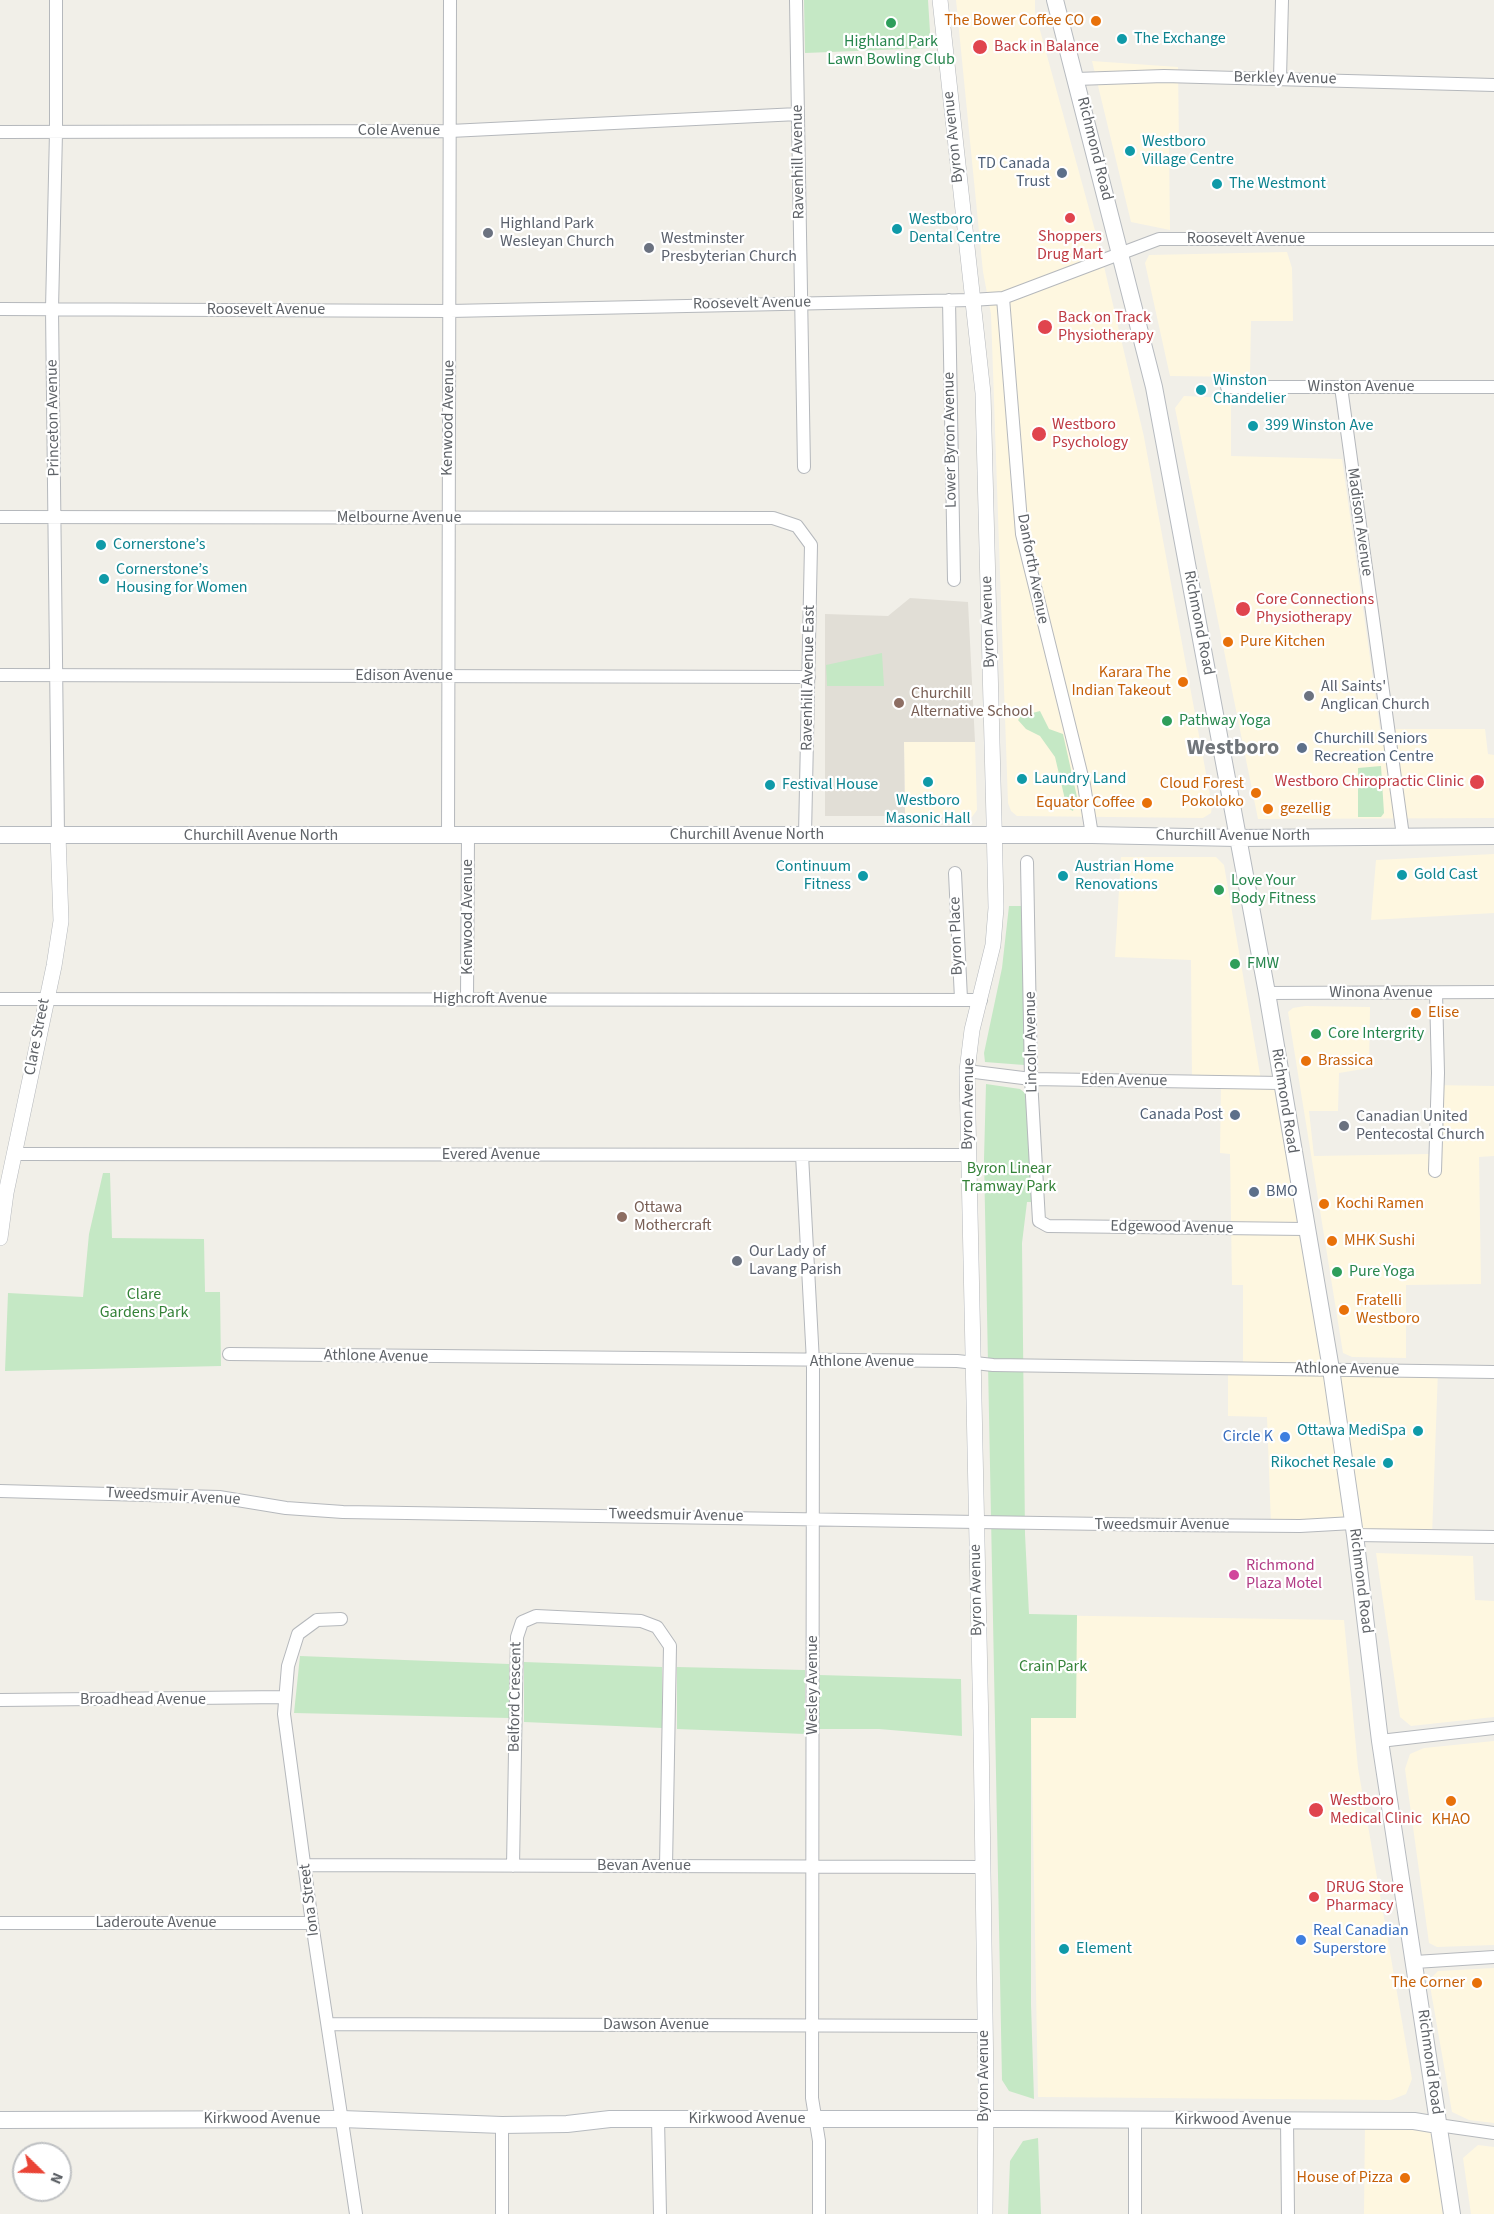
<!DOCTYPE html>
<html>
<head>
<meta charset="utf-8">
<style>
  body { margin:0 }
  #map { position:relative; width:1494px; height:2214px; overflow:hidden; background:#f1efe8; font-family:"Source Sans 3",sans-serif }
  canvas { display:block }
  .north { position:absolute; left:12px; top:2142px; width:60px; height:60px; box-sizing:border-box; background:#fff; border:2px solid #bfc1c3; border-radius:50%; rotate:113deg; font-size:16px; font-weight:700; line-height:24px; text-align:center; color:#5f6368 }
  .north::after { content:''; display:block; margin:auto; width:21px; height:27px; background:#ea4335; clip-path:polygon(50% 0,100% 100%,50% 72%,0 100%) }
</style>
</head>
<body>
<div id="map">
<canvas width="1494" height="2214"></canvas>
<div class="north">N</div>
</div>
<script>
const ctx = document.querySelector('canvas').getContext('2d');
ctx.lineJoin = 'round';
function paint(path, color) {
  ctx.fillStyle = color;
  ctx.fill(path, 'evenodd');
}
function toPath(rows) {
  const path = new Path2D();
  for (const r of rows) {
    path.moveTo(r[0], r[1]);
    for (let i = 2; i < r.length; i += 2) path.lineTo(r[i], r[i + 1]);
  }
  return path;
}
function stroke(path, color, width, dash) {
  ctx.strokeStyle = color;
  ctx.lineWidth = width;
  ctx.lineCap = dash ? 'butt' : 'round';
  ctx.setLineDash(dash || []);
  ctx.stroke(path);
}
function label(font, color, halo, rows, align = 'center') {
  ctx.font = font + ' "Source Sans 3",sans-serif';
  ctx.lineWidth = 4.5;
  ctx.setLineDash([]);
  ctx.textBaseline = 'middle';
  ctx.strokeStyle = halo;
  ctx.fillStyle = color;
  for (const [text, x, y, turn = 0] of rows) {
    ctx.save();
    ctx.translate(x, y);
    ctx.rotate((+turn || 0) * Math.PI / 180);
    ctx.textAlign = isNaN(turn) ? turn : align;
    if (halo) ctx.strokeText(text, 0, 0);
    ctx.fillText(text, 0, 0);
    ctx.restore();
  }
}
paint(toPath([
  [956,0,1035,0,1035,12,1099,245,1144,437,1212,806,1211,813,1203,818,1017,816,1011,811,1008,803,991,314,983,272],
  [1092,61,1178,67,1179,146,1169,147,1170,230,1131,222],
  [1287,252,1292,268,1293,321,1251,321,1250,377,1170,376,1145,263,1149,255],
  [1184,396,1231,398,1231,456,1342,459,1380,729,1485,729,1488,754,1494,755,1494,818,1258,819,1175,408],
  [904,742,975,742,977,810,972,817,905,816],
  [1494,854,1494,913,1371,920,1376,860],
  [1121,857,1216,857,1224,865,1261,1080,1281,1083,1331,1369,1438,1370,1432,1536,1355,1535,1353,1523,1271,1525,1267,1417,1228,1416,1228,1368,1243,1368,1243,1285,1232,1285,1230,1154,1220,1153,1221,1082,1192,1082,1191,960,1115,957],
  [1305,1006,1370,1007,1369,1068,1339,1073,1338,1111,1309,1111,1314,1156,1429,1154,1433,1085,1494,1086,1494,1156,1479,1157,1481,1284,1406,1285,1406,1358,1352,1357,1343,1353,1288,1012,1293,1008],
  [1376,1553,1473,1556,1475,1600,1494,1601,1494,1717,1411,1726,1400,1717],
  [1029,1615,1344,1620,1358,1768,1412,2079,1406,2094,1391,2100,1038,2097],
  [1494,1741,1494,1945,1437,1947,1429,1943,1405,1769,1410,1754,1424,1748],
  [1494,1968,1494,2123,1469,2120,1452,2112,1429,1980,1438,1971],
  [1365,2121,1438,2125,1452,2214,1364,2214],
  [1478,2145,1494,2147,1494,2214,1471,2214,1463,2158]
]), '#fef7e0');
paint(toPath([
  [910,598,968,602,975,742,904,742,905,816,825,816,825,614,888,616]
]), '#e1ded6');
paint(toPath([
  [804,0,928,0,931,48,805,53],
  [882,653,884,686,827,686,826,665],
  [1040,711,1049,729,1063,734,1077,797,1073,811,1067,808,1055,757,1040,736,1026,729,1018,720,1021,716],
  [1381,766,1384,813,1381,817,1358,817,1358,768],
  [1009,906,1025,906,1024,1065,985,1062,984,1053,1002,968],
  [986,1084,1020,1089,1025,1093,1037,1202,1027,1202,1022,1243,1025,1534,1029,1614,1077,1615,1076,1718,1031,1718,1031,2004,1034,2099,1009,2091,1002,2080,984,1159],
  [103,1173,110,1173,112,1238,204,1239,205,1292,220,1292,221,1366,5,1371,8,1293,83,1297,89,1234],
  [300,1656,509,1664,509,1718,294,1713],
  [524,1662,662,1667,662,1728,524,1722],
  [677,1667,805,1670,805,1734,677,1729],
  [819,1675,961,1679,962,1736,879,1729,819,1729],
  [1038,2138,1041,2214,1008,2214,1010,2161,1023,2141]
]), '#c5e8c5');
const minor = toPath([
  [56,0,56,132,52,309,58,835],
  [796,0,804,467],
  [1280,78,1282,0],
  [1076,79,1164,76,1494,85],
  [0,132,450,131,798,114],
  [1003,298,1022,534,1084,785,1092,835],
  [949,300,954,580],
  [0,309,450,311,971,300,1003,298,1159,239,1494,239],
  [1227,387,1494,387],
  [1341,387,1403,836],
  [0,517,773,518,797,526,811,545,805,835],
  [0,675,809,677],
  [448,836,450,0],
  [1027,862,1031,1079,1039,1221,1048,1226,1305,1229],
  [955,873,961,999],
  [1267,993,1494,992],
  [0,999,981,1000],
  [467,999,468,836],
  [967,1071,1031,1079,1281,1083],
  [15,1154,968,1155],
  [802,1155,813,1362,812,2098,819,2141,819,2214],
  [1435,1171,1438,1073,1436,993],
  [229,1354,957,1361,993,1365,1494,1372],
  [0,1491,219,1497,286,1508,343,1512,1169,1525,1300,1526,1353,1523],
  [1355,1535,1494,1537],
  [341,1619,317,1620,298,1634,288,1666,284,1714,312,1923,356,2214],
  [0,1700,285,1697],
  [1380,1741,1494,1728],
  [306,1865,982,1867],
  [513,1866,517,1637,522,1622,536,1616,641,1621,657,1627,670,1646,666,1866],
  [0,1923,312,1923],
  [1415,1962,1494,1957],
  [328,2024,984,2026],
  [658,2119,660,2214],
  [1135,2119,1135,2214],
  [1287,2120,1288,2214],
  [1438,2125,1494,2133],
  [502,2214,502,2125]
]);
const tertiary = toPath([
  [940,0,983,393,994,820,996,908,993,945,972,1030,967,1071,981,1730,986,2085,985,2214],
  [0,1238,6,1193,54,966,61,921,58,835]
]);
const secondary = toPath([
  [1055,0,1154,387,1267,993,1331,1369,1355,1535,1380,1741,1452,2214],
  [0,835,1092,835,1237,838,1494,836],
  [0,2120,342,2119,502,2125,567,2124,610,2119,1019,2119,1414,2121,1438,2125]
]);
stroke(minor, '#b5b8bc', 14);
stroke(tertiary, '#b5b8bc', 16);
stroke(secondary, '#b6babf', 18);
stroke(minor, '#fff', 12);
stroke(tertiary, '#fff', 15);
stroke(secondary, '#fff', 16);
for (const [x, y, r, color] of [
  [1096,21,6,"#e8710a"],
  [891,23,6,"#2e9e5b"],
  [1122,39,6,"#0f9aa8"],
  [980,47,8,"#e0444e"],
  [1130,151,6,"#0f9aa8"],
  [1062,173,6,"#5c6f8a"],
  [1217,184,6,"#0f9aa8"],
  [1070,218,6,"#e0444e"],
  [897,229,6,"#0f9aa8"],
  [488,233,6,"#6b7280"],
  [649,248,6,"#6b7280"],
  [1045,327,8,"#e0444e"],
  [1201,390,6,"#0f9aa8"],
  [1253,426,6,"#0f9aa8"],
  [1039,434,8,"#e0444e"],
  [101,545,6,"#0f9aa8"],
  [104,579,6,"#0f9aa8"],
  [1243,609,8,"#e0444e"],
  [1228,642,6,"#e8710a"],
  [1183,682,6,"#e8710a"],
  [1309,696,6,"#6b7280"],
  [899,703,6,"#8d6e63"],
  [1167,721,6,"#2e9e5b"],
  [1302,748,6,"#5c6f8a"],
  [1022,779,6,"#0f9aa8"],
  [928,782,6,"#0f9aa8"],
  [1477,782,8,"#e0444e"],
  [770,785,6,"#0f9aa8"],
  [1256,793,6,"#e8710a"],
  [1147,803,6,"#e8710a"],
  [1268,809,6,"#e8710a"],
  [1402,875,6,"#0f9aa8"],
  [863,876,6,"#0f9aa8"],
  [1063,876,6,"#0f9aa8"],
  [1219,890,6,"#2e9e5b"],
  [1235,964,6,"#2e9e5b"],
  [1416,1013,6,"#e8710a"],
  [1316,1034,6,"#2e9e5b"],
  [1306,1061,6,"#e8710a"],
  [1235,1115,6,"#5c6f8a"],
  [1344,1126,6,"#6b7280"],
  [1254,1192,6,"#5c6f8a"],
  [1324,1204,6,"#e8710a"],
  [622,1217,6,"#8d6e63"],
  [1332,1241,6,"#e8710a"],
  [737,1261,6,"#6b7280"],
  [1337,1272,6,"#2e9e5b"],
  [1344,1310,6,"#e8710a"],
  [1418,1431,6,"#0f9aa8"],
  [1285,1437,6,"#3f7fe0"],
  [1388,1463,6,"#0f9aa8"],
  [1234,1575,6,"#d1479c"],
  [1451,1801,6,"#e8710a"],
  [1316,1810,8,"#e0444e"],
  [1314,1897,6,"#e0444e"],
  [1301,1940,6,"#3f7fe0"],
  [1064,1949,6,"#0f9aa8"],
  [1477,1983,6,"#e8710a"],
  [1405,2178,6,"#e8710a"]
]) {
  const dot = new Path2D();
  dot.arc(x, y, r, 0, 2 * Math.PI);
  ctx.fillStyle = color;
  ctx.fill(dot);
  stroke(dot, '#fff', 2);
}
label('16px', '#c56008', '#fff', [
  ["The Bower Coffee CO",1084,21,"right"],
  ["Pure Kitchen",1240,642],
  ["Karara The",1171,673,"right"],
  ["Indian Takeout",1171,691,"right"],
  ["Cloud Forest",1244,784,"right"],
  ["Pokoloko",1244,802,"right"],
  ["Equator Coffee",1135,803,"right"],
  ["gezellig",1280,809],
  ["Elise",1428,1013],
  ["Brassica",1318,1061],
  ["Kochi Ramen",1336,1204],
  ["MHK Sushi",1344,1241],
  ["Fratelli",1356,1301],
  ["Westboro",1356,1319],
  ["KHAO",1451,1820,"center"],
  ["The Corner",1465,1983,"right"],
  ["House of Pizza",1393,2178,"right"]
], 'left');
label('16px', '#0d838f', '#fff', [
  ["The Exchange",1134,39],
  ["Westboro",1142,142],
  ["Village Centre",1142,160],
  ["The Westmont",1229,184],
  ["Westboro",909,220],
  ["Dental Centre",909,238],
  ["Winston",1213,381],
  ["Chandelier",1213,399],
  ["399 Winston Ave",1265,426],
  ["Cornerstone’s",113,545],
  ["Cornerstone’s",116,570],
  ["Housing for Women",116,588],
  ["Laundry Land",1034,779],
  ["Festival House",782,785],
  ["Westboro",928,801,"center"],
  ["Masonic Hall",928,819,"center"],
  ["Continuum",851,867,"right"],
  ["Fitness",851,885,"right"],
  ["Austrian Home",1075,867],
  ["Renovations",1075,885],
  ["Gold Cast",1414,875],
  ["Ottawa MediSpa",1406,1431,"right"],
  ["Rikochet Resale",1376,1463,"right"],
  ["Element",1076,1949]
], 'left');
label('16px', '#27864d', '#fff', [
  ["Highland Park",891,42,"center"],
  ["Lawn Bowling Club",891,60,"center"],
  ["Pathway Yoga",1179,721],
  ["Love Your",1231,881],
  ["Body Fitness",1231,899],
  ["FMW",1247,964],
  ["Core Intergrity",1328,1034],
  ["Pure Yoga",1349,1272]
], 'left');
label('16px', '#be3a42', '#fff', [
  ["Back in Balance",994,47],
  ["Shoppers",1070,237,"center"],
  ["Drug Mart",1070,255,"center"],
  ["Back on Track",1058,318],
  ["Physiotherapy",1058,336],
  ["Westboro",1052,425],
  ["Psychology",1052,443],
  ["Core Connections",1256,600],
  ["Physiotherapy",1256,618],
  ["Westboro Chiropractic Clinic",1464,782,"right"],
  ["Westboro",1330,1801],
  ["Medical Clinic",1330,1819],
  ["DRUG Store",1326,1888],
  ["Pharmacy",1326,1906]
], 'left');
label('16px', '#5f6368', '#fff', [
  ["Berkley Avenue",1285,79,1],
  ["Cole Avenue",399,131],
  ["Byron Avenue",954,137,-96],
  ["Richmond Road",1094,149,76],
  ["Ravenhill Avenue",799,162,-91],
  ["Roosevelt Avenue",1246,239],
  ["Roosevelt Avenue",752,304,-1],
  ["Roosevelt Avenue",266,310],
  ["Winston Avenue",1361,387],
  ["Princeton Avenue",54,418,-91],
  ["Kenwood Avenue",449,418,-89],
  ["Lower Byron Avenue",951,440,-91],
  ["Melbourne Avenue",399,518],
  ["Madison Avenue",1359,522,82],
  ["Danforth Avenue",1032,569,79],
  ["Byron Avenue",989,622,-92],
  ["Richmond Road",1198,623,79],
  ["Edison Avenue",404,676],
  ["Ravenhill Avenue East",809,678,-89],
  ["Churchill Avenue North",747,835],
  ["Churchill Avenue North",261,836],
  ["Churchill Avenue North",1233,836],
  ["Kenwood Avenue",468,917,-90],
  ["Byron Place",957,936,-92],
  ["Winona Avenue",1381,993],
  ["Highcroft Avenue",490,999],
  ["Clare Street",38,1037,-79],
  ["Lincoln Avenue",1032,1042,-91],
  ["Eden Avenue",1124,1081,1],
  ["Richmond Road",1284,1101,81],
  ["Byron Avenue",969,1104,-89],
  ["Evered Avenue",491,1155],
  ["Edgewood Avenue",1172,1228,1],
  ["Athlone Avenue",376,1357,1],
  ["Athlone Avenue",862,1362],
  ["Athlone Avenue",1347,1370,1],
  ["Tweedsmuir Avenue",173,1497,3],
  ["Tweedsmuir Avenue",676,1516,1],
  ["Tweedsmuir Avenue",1162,1525],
  ["Richmond Road",1360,1581,83],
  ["Byron Avenue",977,1590,-91],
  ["Wesley Avenue",813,1685,-90],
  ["Belford Crescent",516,1697,-89],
  ["Broadhead Avenue",143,1700],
  ["Bevan Avenue",644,1866],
  ["Iona Street",310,1900,-97],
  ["Laderoute Avenue",156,1923],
  ["Dawson Avenue",656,2025],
  ["Richmond Road",1429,2062,82],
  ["Byron Avenue",984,2076,-90],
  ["Kirkwood Avenue",262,2119],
  ["Kirkwood Avenue",747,2119],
  ["Kirkwood Avenue",1233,2120]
]);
label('16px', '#4e5e75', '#fff', [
  ["TD Canada",1050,164],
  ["Trust",1050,182],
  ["Churchill Seniors",1314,739,"left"],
  ["Recreation Centre",1314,757,"left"],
  ["Canada Post",1223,1115],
  ["BMO",1266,1192,"left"]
], 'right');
label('16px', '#5b616d', '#fff', [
  ["Highland Park",500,224],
  ["Wesleyan Church",500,242],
  ["Westminster",661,239],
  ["Presbyterian Church",661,257],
  ["All Saints'",1321,687],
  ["Anglican Church",1321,705],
  ["Canadian United",1356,1117],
  ["Pentecostal Church",1356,1135],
  ["Our Lady of",749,1252],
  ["Lavang Parish",749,1270]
], 'left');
label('16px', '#785e54', '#fff', [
  ["Churchill",911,694],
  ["Alternative School",911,712],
  ["Ottawa",634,1208],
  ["Mothercraft",634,1226]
], 'left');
label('16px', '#348238', '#fff', [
  ["Byron Linear",1009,1169],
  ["Tramway Park",1009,1187],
  ["Clare",144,1295],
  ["Gardens Park",144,1313],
  ["Crain Park",1053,1667]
]);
label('16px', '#366cbe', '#fff', [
  ["Circle K",1273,1437],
  ["Real Canadian",1313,1931,"left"],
  ["Superstore",1313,1949,"left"]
], 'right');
label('16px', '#b23c85', '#fff', [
  ["Richmond",1246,1566],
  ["Plaza Motel",1246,1584]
], 'left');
label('bold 22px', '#70757a', '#fff', [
  ["Westboro",1233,749]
]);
</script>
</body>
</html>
